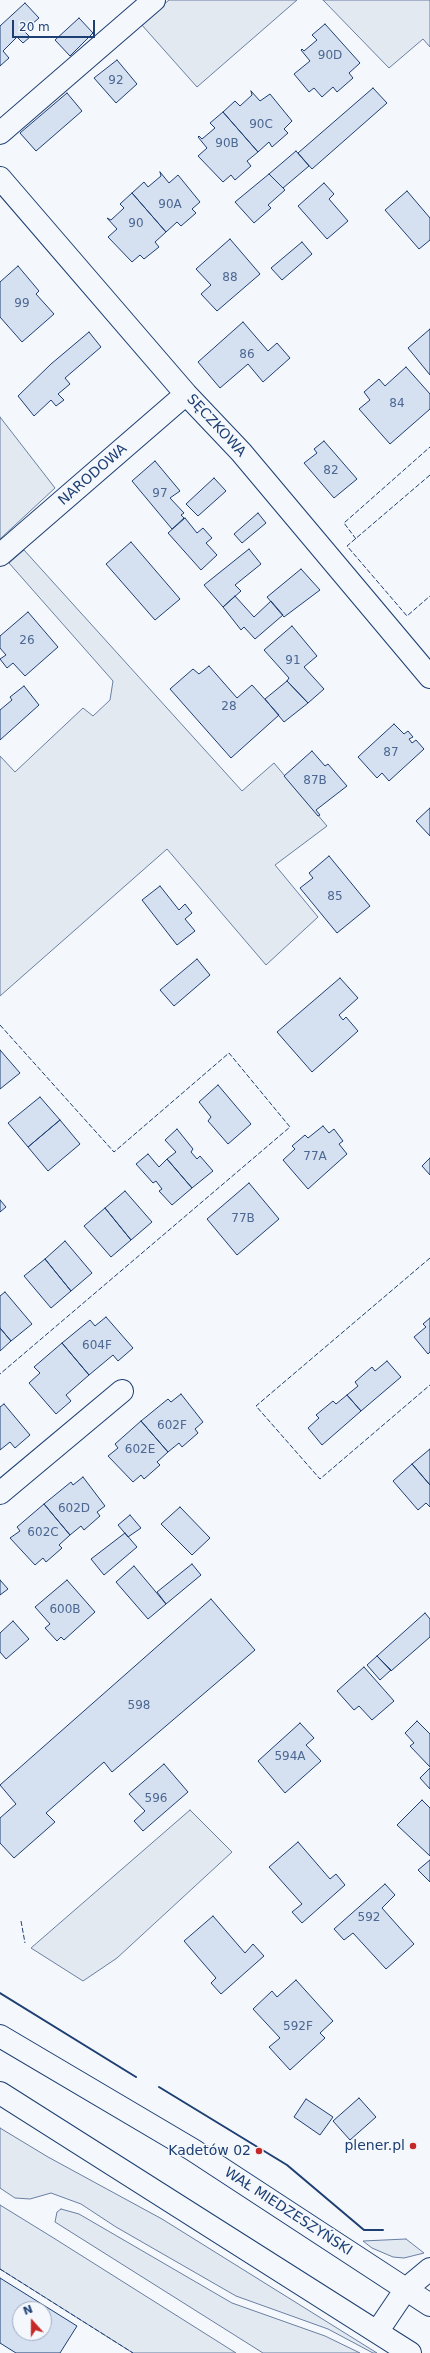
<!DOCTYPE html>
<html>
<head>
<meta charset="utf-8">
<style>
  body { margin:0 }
  #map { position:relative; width:430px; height:2353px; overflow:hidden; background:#f4f7fb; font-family:"DejaVu Sans",sans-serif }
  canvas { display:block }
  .north { position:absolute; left:12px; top:2301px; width:40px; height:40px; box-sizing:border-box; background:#f4f7fb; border:1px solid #9eadc5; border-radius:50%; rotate:339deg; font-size:11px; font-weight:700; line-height:16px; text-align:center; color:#1d3f73 }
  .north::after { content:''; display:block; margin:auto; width:14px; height:18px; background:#c62828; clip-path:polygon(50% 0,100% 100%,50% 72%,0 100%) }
  .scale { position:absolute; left:12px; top:20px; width:83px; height:18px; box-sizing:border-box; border:2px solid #1d3f73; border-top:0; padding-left:5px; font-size:12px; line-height:14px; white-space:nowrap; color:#1d3f73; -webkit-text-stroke:3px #f4f7fb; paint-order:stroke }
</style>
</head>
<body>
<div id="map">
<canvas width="430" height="2353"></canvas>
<div class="north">N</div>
<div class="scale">20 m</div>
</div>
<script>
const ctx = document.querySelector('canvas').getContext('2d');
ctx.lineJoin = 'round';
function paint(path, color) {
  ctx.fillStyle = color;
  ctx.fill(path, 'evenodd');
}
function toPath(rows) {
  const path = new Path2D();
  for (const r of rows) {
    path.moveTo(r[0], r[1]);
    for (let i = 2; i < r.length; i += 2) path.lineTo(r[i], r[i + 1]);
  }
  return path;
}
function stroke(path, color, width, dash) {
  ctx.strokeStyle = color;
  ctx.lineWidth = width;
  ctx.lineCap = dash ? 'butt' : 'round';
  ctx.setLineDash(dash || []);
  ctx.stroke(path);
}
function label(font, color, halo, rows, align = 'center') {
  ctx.font = font + ' "DejaVu Sans",sans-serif';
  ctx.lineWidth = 3;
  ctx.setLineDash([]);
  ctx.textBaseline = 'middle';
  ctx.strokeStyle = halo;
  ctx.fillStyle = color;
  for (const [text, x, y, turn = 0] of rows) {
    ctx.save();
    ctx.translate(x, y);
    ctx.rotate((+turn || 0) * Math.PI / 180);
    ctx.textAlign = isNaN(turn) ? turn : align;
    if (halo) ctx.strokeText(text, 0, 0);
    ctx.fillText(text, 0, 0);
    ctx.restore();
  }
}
const green = toPath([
  [169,0,297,0,197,87,141,24,169,0],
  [323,0,430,0,430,47,423,39,389,68,323,0],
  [0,417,55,488,0,539,0,417],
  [24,550,242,791,274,763,327,826,275,865,318,917,266,965,167,849,0,996,0,756,15,772,83,708,93,716,110,700,113,681,9,563,24,550],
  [190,1810,232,1852,117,1958,83,1981,31,1948,190,1810],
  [0,2128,48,2157,162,2219,377,2353,373,2353,328,2329,236,2296,116,2227,81,2204,51,2193,30,2199,15,2198,0,2188,0,2128],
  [0,2205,52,2237,236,2353,133,2353,0,2269,0,2205],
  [61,2209,79,2214,232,2303,325,2336,360,2353,263,2353,55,2222,57,2212,61,2209],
  [406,2239,424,2253,404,2258,393,2257,372,2248,363,2241,406,2239]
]);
paint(green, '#e3e9f0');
stroke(green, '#687fa3', 1);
const building = toPath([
  [25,3,39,18,24,31,30,37,23,43,17,37,3,51,9,58,0,66,0,26,25,3],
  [79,18,93,33,70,56,55,40,79,18],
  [325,24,360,63,349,73,353,78,337,92,333,87,322,97,314,88,309,92,294,74,310,61,301,50,302,49,304,51,317,40,312,35,325,24],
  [117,60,137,84,116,103,94,78,117,60],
  [373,88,387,103,312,169,298,153,373,88],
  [251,91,260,101,270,94,292,121,284,129,288,133,272,147,269,142,258,152,223,112,235,101,240,106,252,95,251,91],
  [67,93,82,111,36,151,20,133,67,93],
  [223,112,258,152,247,161,251,166,235,180,231,175,223,182,198,156,207,148,198,137,199,136,202,139,215,128,210,123,223,112],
  [296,151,309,166,283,188,269,174,296,151],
  [160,172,169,183,178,175,200,202,192,209,196,213,181,226,177,222,166,232,132,193,144,182,148,187,161,176,160,172],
  [269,174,285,190,268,205,271,208,254,223,235,202,269,174],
  [324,183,334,194,329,199,348,221,327,239,298,206,324,183],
  [407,191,430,218,430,240,419,249,385,210,407,191],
  [132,193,166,232,155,242,159,247,144,259,140,255,132,262,108,237,117,229,107,218,111,220,124,208,120,204,132,193],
  [230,239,260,274,217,311,201,294,211,285,196,269,230,239],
  [302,242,312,254,282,280,271,268,302,242],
  [18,266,39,291,36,294,54,314,22,342,0,317,0,282,18,266],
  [243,322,268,351,277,343,290,358,263,382,248,364,220,388,198,362,243,322],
  [430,329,430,375,408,348,430,329],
  [89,332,101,347,65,378,70,384,58,394,64,400,56,406,51,400,34,416,18,396,51,364,89,332],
  [406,367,430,394,430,409,390,444,359,409,370,400,364,392,379,379,385,386,406,367],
  [324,441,357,479,334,498,304,463,317,453,314,449,324,441],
  [155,461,180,491,170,498,184,513,181,515,184,518,172,529,132,481,155,461],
  [214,478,226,491,198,516,186,504,214,478],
  [258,513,266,523,242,543,234,534,258,513],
  [185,518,197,533,203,528,212,538,206,543,217,555,201,570,168,533,185,518],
  [131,542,180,599,155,620,106,564,131,542],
  [249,549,261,564,235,585,241,591,223,607,204,585,249,549],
  [301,569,320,590,284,617,267,597,301,569],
  [235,596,254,617,271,601,283,615,255,639,244,627,241,630,223,607,235,596],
  [28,612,58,647,25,676,13,663,7,668,0,659,6,655,0,648,0,636,28,612],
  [292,626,317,656,304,667,324,689,308,703,287,681,289,678,264,650,292,626],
  [209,666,237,698,252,685,279,715,231,758,170,689,193,669,199,674,209,666],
  [287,681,308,703,284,722,265,699,287,681],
  [24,686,39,705,0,740,0,710,12,700,10,697,24,686],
  [394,724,404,734,408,731,413,737,409,739,412,743,416,740,424,749,389,781,382,773,377,778,358,757,394,724],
  [312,751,325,766,328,764,347,786,316,810,320,815,318,816,284,776,312,751],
  [430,808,430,836,416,821,430,808],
  [329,856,370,906,337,933,300,888,313,878,309,873,329,856],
  [160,886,179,910,185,904,192,913,185,919,195,931,177,945,142,900,160,886],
  [197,959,210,975,174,1006,160,990,197,959],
  [340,978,358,998,339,1015,343,1020,346,1017,358,1031,312,1072,277,1032,340,978],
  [0,1050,20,1073,0,1089,0,1050],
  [218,1085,251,1124,228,1144,208,1121,211,1117,199,1102,218,1085],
  [40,1097,60,1120,28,1147,8,1123,40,1097],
  [60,1120,80,1144,48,1171,28,1147,60,1120],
  [323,1126,329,1133,334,1129,343,1141,339,1144,347,1154,308,1189,283,1160,295,1149,292,1146,305,1135,308,1138,323,1126],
  [177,1129,193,1149,191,1152,197,1159,200,1156,213,1171,192,1188,167,1159,176,1152,165,1140,177,1129],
  [148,1154,159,1167,167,1159,192,1188,172,1205,159,1191,162,1189,156,1181,153,1183,136,1164,148,1154],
  [430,1158,430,1175,422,1166,430,1158],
  [249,1183,279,1219,237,1255,207,1219,249,1183],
  [125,1191,152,1222,131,1240,105,1208,125,1191],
  [0,1200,6,1207,0,1212,0,1200],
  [105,1208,131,1240,111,1257,84,1226,105,1208],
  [65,1241,92,1273,71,1291,45,1259,65,1241],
  [45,1259,71,1291,51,1308,24,1276,45,1259],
  [5,1292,32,1324,11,1341,0,1328,0,1296,5,1292],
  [106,1317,133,1348,118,1361,113,1355,89,1375,62,1343,90,1320,95,1326,106,1317],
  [430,1318,430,1352,428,1354,414,1337,426,1327,423,1324,430,1318],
  [0,1328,11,1341,0,1351,0,1328],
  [62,1343,89,1375,66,1395,71,1401,56,1414,29,1383,40,1373,34,1367,62,1343],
  [387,1361,401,1377,361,1411,347,1395,358,1386,355,1382,372,1367,375,1371,387,1361],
  [181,1394,203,1422,195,1429,198,1433,182,1447,179,1443,168,1452,141,1421,168,1399,171,1402,181,1394],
  [347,1395,361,1411,322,1445,308,1428,319,1418,316,1415,333,1401,336,1404,347,1395],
  [4,1404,30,1435,15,1448,10,1442,0,1450,0,1407,4,1404],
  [141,1421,168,1452,157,1462,160,1465,144,1479,141,1475,133,1482,108,1456,118,1448,115,1444,141,1421],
  [430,1449,430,1485,412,1464,430,1449],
  [412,1464,430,1485,430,1507,426,1503,418,1510,393,1481,412,1464],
  [83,1477,105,1506,97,1512,100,1516,84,1530,81,1526,70,1535,44,1504,71,1482,73,1485,83,1477],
  [44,1504,70,1535,59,1545,62,1548,46,1562,43,1558,35,1565,10,1538,20,1531,17,1527,44,1504],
  [180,1507,210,1538,192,1555,161,1524,180,1507],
  [130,1515,141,1528,128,1537,118,1525,130,1515],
  [125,1533,137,1547,104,1575,91,1559,125,1533],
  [192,1564,201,1575,166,1604,157,1592,192,1564],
  [134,1566,166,1604,148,1619,116,1582,134,1566],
  [0,1580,8,1589,0,1595,0,1580],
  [67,1580,95,1612,64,1640,61,1637,57,1641,45,1628,50,1624,35,1607,67,1580],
  [211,1599,255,1650,112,1772,104,1762,46,1813,55,1822,14,1858,0,1843,0,1818,16,1804,0,1785,211,1599],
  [425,1613,430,1619,430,1637,391,1671,377,1656,425,1613],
  [13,1621,29,1639,6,1659,0,1652,0,1633,13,1621],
  [377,1656,391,1670,380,1680,367,1665,377,1656],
  [364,1667,394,1701,372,1720,359,1706,354,1710,337,1691,364,1667],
  [417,1721,430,1734,430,1767,410,1746,414,1743,405,1733,417,1721],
  [300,1723,314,1738,306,1745,321,1761,285,1793,258,1761,300,1723],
  [164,1764,188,1792,143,1831,134,1821,145,1811,129,1794,164,1764],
  [430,1768,430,1789,420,1778,430,1768],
  [422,1800,430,1808,430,1856,397,1825,422,1800],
  [298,1842,330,1879,336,1874,345,1885,302,1923,292,1912,302,1904,269,1867,298,1842],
  [430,1860,430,1882,418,1870,430,1860],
  [385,1884,395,1895,382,1908,414,1944,386,1969,353,1933,344,1940,334,1929,385,1884],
  [213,1916,245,1953,253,1944,264,1956,221,1994,211,1983,216,1978,184,1941,213,1916],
  [296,1980,333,2021,320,2033,325,2038,290,2070,269,2047,280,2038,253,2009,272,1991,277,1997,296,1980],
  [359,2098,376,2117,350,2140,333,2121,359,2098],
  [306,2099,333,2117,320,2135,294,2117,306,2099],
  [0,2278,77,2326,60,2353,16,2353,0,2343,0,2278],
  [20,2309,44,2309,44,2333,20,2333,20,2309]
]);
paint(building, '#d5e0f0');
stroke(building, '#1d3f73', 1);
const street = toPath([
  [0,133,154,0],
  [0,178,186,394,241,452,430,677],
  [0,555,186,394],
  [0,1493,122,1391]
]);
const secondary = toPath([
  [0,2036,193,2150,430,2305],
  [0,2093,410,2353],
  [377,2332,406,2289,430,2269]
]);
stroke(street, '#1d3f73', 24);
stroke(secondary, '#1d3f73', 24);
stroke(street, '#f4f7fb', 22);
stroke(secondary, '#f4f7fb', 22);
stroke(toPath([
  [430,475,347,546,407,616,430,596],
  [356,539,344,523,430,447],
  [0,1025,114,1152,229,1053,290,1127,0,1374],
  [430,1258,256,1406,320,1479,430,1385],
  [21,1921,25,1943],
  [0,2269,133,2353]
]), '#1d3f73', 1, [5, 2]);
stroke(toPath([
  [0,1993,136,2077],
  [159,2087,287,2165,364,2230,383,2230]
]), '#1d3f73', 2);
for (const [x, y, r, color] of [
  [413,2146,4,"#c62828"],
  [259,2151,4,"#c62828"]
]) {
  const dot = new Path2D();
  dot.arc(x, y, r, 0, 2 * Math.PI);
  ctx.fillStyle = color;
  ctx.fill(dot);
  stroke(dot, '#f4f7fb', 1.5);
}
label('12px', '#4b6792', null, [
  ["90D",330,56],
  ["92",116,81],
  ["90C",261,125],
  ["90B",227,144],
  ["90A",170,205],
  ["90",136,224],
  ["88",230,278],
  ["99",22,304],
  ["86",247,355],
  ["84",397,404],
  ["82",331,471],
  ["97",160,494],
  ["26",27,641],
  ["91",293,661],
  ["28",229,707],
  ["87",391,753],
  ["87B",315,781],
  ["85",335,897],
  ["77A",315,1157],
  ["77B",243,1219],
  ["604F",97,1346],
  ["602F",172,1426],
  ["602E",140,1450],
  ["602D",74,1509],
  ["602C",43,1533],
  ["600B",65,1610],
  ["598",139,1706],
  ["594A",290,1757],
  ["596",156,1799],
  ["592",369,1918],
  ["592F",298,2027]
]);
label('14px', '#1d3f73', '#f4f7fb', [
  ["SĘCZKOWA",216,426,47],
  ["NARODOWA",93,475,-41],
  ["WAŁ MIEDZESZYŃSKI",288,2212,33]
]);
label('14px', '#1d3f73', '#f4f7fb', [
  ["plener.pl",405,2146],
  ["Kadetów 02",251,2151]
], 'right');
</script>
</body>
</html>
